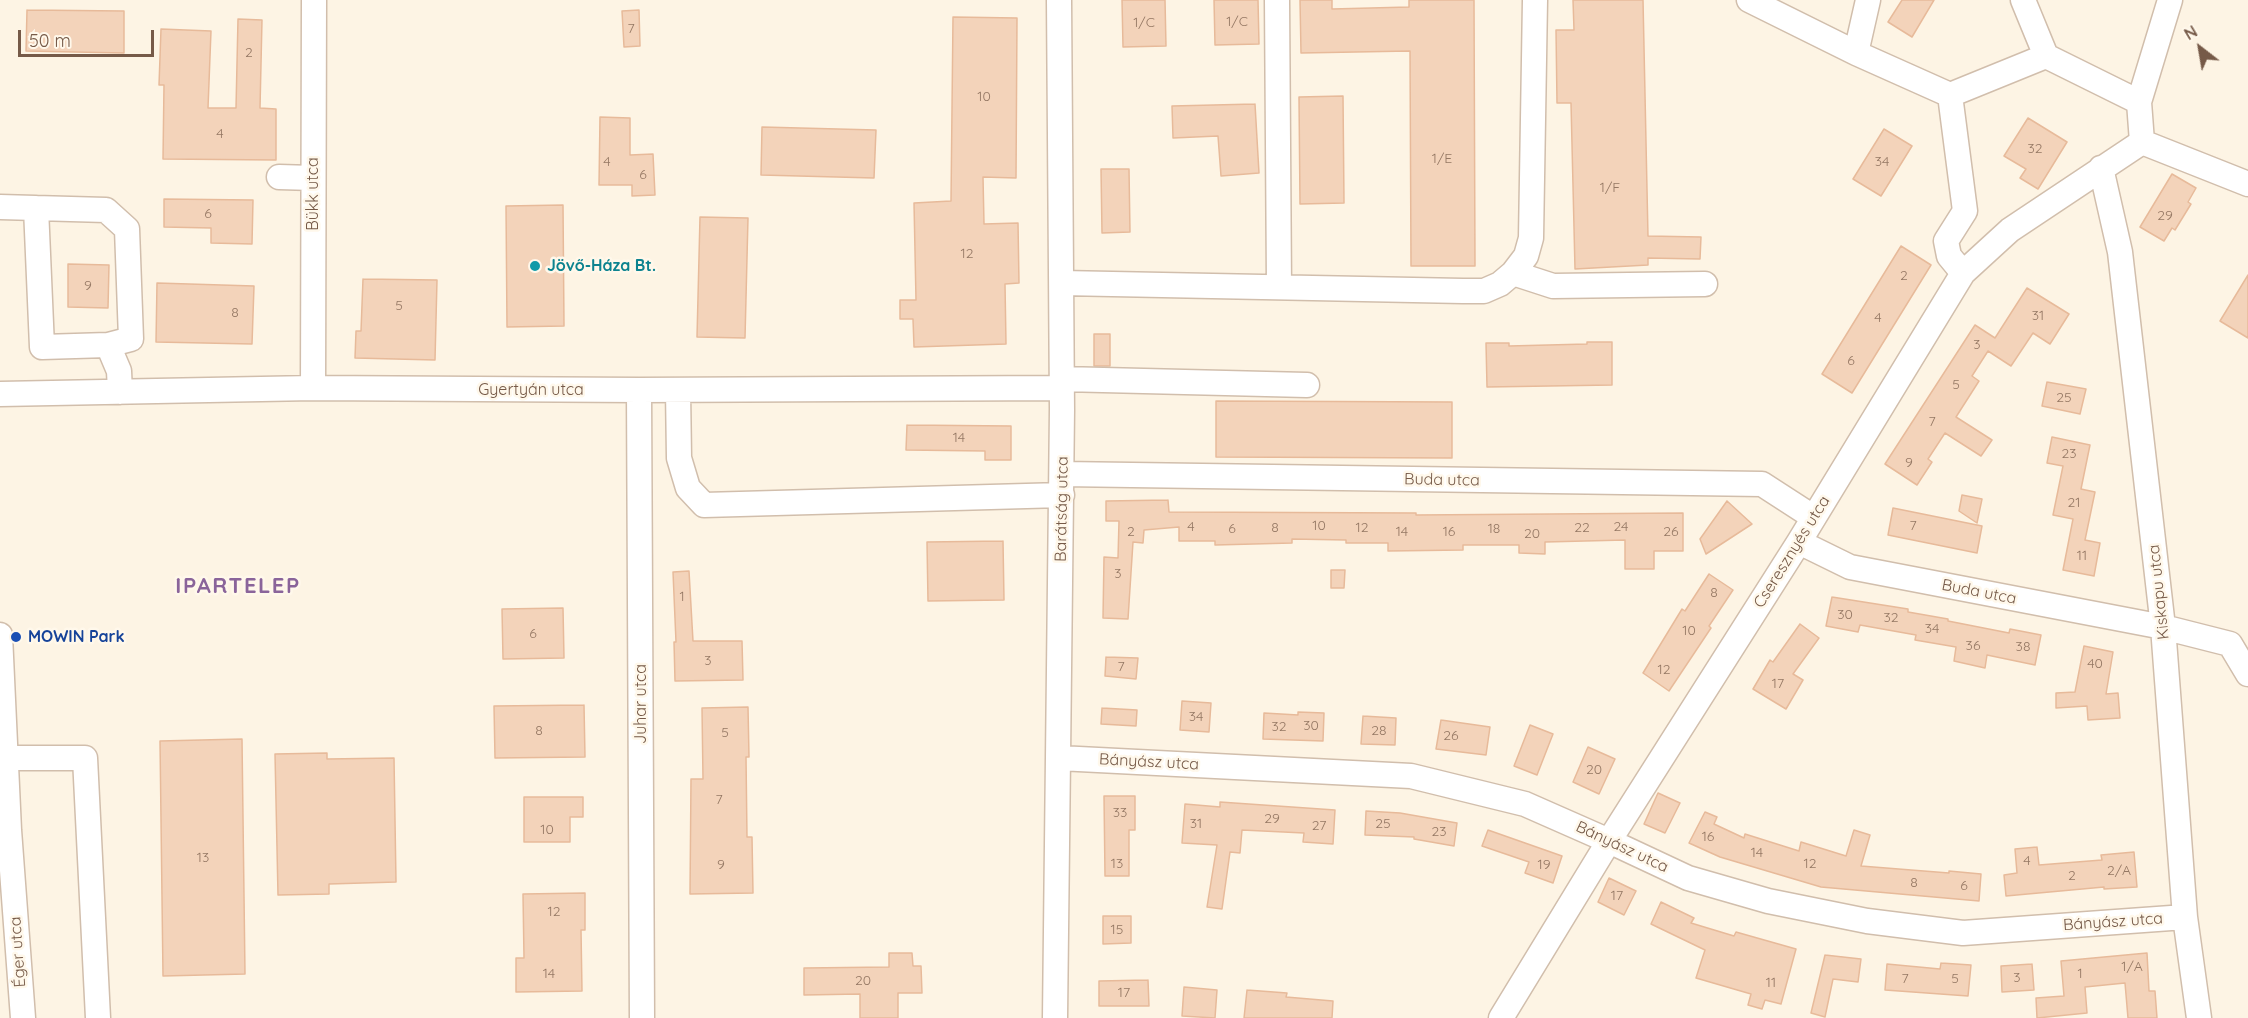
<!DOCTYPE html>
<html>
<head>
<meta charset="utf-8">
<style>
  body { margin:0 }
  #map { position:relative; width:2248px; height:1018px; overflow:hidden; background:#fdf4e4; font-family:Quicksand,sans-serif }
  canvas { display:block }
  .north { position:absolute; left:2170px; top:18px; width:60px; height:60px; -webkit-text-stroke:4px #fff8eb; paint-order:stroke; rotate:329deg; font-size:16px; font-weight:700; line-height:24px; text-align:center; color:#765a48 }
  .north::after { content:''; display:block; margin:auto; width:21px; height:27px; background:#765a48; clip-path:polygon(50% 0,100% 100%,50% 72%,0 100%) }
  .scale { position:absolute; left:18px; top:30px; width:136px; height:27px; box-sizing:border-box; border:3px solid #765a48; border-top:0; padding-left:8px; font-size:18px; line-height:21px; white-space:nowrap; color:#765a48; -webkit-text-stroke:4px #fff8eb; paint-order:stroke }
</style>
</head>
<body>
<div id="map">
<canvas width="2248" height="1018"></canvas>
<div class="north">N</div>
<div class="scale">50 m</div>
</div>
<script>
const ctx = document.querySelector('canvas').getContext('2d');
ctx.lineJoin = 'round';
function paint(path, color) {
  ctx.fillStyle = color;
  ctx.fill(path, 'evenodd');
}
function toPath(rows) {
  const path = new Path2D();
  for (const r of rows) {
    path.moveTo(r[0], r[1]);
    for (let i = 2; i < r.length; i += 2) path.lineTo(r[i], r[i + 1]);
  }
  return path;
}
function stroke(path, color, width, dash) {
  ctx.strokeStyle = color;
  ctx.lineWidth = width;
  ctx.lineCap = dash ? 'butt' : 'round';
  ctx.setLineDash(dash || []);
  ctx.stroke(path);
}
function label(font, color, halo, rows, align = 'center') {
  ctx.font = font + ' Quicksand,sans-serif';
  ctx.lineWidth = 5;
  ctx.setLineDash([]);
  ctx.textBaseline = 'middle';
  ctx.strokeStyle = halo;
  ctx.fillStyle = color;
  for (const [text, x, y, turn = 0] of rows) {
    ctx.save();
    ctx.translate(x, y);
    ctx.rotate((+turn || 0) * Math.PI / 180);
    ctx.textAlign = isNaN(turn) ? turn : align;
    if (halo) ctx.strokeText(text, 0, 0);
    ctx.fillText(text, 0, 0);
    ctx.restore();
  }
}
const building = toPath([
  [1122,0,1165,0,1166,46,1123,47,1122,0],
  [1214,0,1258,0,1259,44,1215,45,1214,0],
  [1300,0,1332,0,1332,9,1409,7,1409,0,1474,0,1475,266,1411,266,1410,51,1301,53,1300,0],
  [1573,0,1643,0,1648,236,1701,237,1700,259,1648,258,1648,265,1575,269,1571,103,1557,103,1556,30,1574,30,1573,0],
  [1902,0,1934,0,1912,37,1888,22,1902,0],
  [27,10,124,11,124,53,26,51,27,10],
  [639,10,640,46,624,47,622,11,639,10],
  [953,17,1017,18,1016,178,983,177,984,224,1018,223,1019,283,1005,284,1006,344,914,347,913,319,900,319,900,300,916,300,914,203,951,201,953,17],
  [238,19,262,20,260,108,276,109,276,160,163,159,164,85,159,85,161,29,211,31,208,108,236,108,238,19],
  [1343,96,1344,203,1300,204,1299,97,1343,96],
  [1255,104,1259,173,1221,176,1218,136,1173,138,1172,106,1255,104],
  [600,117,630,118,630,155,653,154,655,195,632,196,632,185,599,185,600,117],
  [2028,118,2067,142,2038,189,2020,178,2026,169,2004,156,2028,118],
  [762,127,876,130,874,178,761,175,762,127],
  [1884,129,1912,146,1881,196,1853,179,1884,129],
  [1101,169,1129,169,1130,232,1102,233,1101,169],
  [2172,174,2196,188,2188,202,2191,204,2175,230,2172,228,2164,241,2140,227,2172,174],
  [164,199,253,200,252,244,211,243,211,228,164,227,164,199],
  [563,205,564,326,507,327,506,206,563,205],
  [700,217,748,218,745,338,697,337,700,217],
  [1901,246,1931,265,1852,393,1822,374,1901,246],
  [68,264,109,265,108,308,68,307,68,264],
  [2248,275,2248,338,2220,321,2248,275],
  [363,279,437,280,435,360,355,358,356,331,361,331,363,279],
  [157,283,254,286,252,344,156,342,157,283],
  [2027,288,2069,314,2050,344,2033,333,2011,366,1988,351,1972,376,1979,381,1956,417,1992,440,1981,456,1945,433,1928,459,1932,462,1917,485,1885,464,1975,325,1995,338,2027,288],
  [1094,334,1110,334,1110,366,1094,366,1094,334],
  [1587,342,1612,342,1612,385,1487,387,1486,343,1509,343,1509,346,1587,344,1587,342],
  [2047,382,2086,389,2080,414,2042,406,2047,382],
  [1216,401,1452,402,1452,458,1216,457,1216,401],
  [907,425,1011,426,1011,460,985,460,985,451,906,450,907,425],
  [2052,437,2090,445,2081,489,2095,492,2085,540,2100,543,2094,576,2063,570,2073,519,2053,515,2063,466,2047,463,2052,437],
  [1962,495,1982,499,1977,523,1959,511,1962,495],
  [1168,500,1169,512,1416,513,1416,515,1683,513,1683,551,1654,551,1654,569,1625,569,1625,540,1545,542,1545,554,1519,553,1519,545,1463,545,1463,550,1388,551,1388,543,1346,543,1346,540,1292,539,1292,543,1215,545,1215,541,1179,541,1179,527,1144,530,1143,543,1133,542,1128,619,1103,618,1104,557,1118,558,1119,521,1106,521,1106,501,1168,500],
  [1727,501,1752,524,1706,554,1700,539,1727,501],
  [1893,508,1982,526,1977,553,1888,535,1893,508],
  [1003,541,1004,600,928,601,927,542,1003,541],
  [1331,570,1345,570,1344,588,1331,588,1331,570],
  [689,571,693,641,742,641,743,680,675,681,674,642,676,642,673,572,689,571],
  [1709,574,1733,590,1709,626,1711,628,1669,691,1643,673,1682,609,1685,611,1709,574],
  [1832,597,1908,609,1908,612,1948,619,1948,621,2009,633,2010,629,2041,635,2035,665,1987,655,1985,668,1954,661,1956,647,1915,640,1916,635,1860,625,1858,632,1826,626,1832,597],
  [563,608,564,658,503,659,502,609,563,608],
  [1800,624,1819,638,1793,674,1803,680,1786,709,1753,689,1770,660,1773,662,1800,624],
  [2084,646,2113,652,2106,694,2118,693,2120,718,2088,720,2087,706,2056,708,2056,693,2075,692,2084,646],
  [1106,657,1138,658,1136,679,1105,676,1106,657],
  [1182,701,1211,703,1209,732,1180,730,1182,701],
  [584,705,585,757,495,758,494,706,584,705],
  [748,707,749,757,746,757,747,837,752,837,753,893,690,894,691,779,703,779,702,708,748,707],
  [1102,708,1137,710,1136,726,1101,724,1102,708],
  [1298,712,1324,713,1323,741,1263,739,1264,713,1298,715,1298,712],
  [1363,716,1396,718,1395,745,1361,744,1363,716],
  [1441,720,1490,727,1486,755,1436,749,1441,720],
  [1530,725,1553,734,1537,775,1514,766,1530,725],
  [242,739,245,974,163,976,160,741,242,739],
  [1588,747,1615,759,1599,794,1573,782,1588,747],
  [327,753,327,759,394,758,396,882,329,884,329,894,278,895,275,754,327,753],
  [1658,793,1680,803,1665,833,1644,824,1658,793],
  [1104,796,1135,796,1135,830,1129,830,1129,876,1105,876,1104,796],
  [524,797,583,797,583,817,570,817,570,842,524,842,524,797],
  [1220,802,1335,810,1333,844,1303,842,1304,833,1242,830,1240,853,1230,852,1222,909,1207,907,1217,845,1182,843,1185,804,1220,807,1220,802],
  [1366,811,1400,813,1457,823,1454,846,1414,839,1414,837,1365,835,1366,811],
  [1705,812,1717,817,1714,824,1744,838,1745,834,1799,851,1801,842,1846,856,1854,830,1870,835,1861,866,1949,873,1949,871,1981,874,1979,901,1821,887,1720,857,1689,843,1705,812],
  [1488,830,1562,856,1553,883,1525,873,1529,862,1482,846,1488,830],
  [2037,847,2039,865,2102,860,2101,855,2134,852,2137,887,2104,889,2104,887,2006,896,2004,875,2017,873,2015,849,2037,847],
  [1609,878,1636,891,1624,915,1598,902,1609,878],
  [585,893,585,930,581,930,582,991,516,992,516,958,524,958,523,894,585,893],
  [1661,902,1694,918,1691,923,1734,936,1736,932,1796,949,1781,1004,1765,1000,1762,1009,1748,1005,1751,994,1696,978,1705,950,1651,924,1661,902],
  [1103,916,1131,916,1131,943,1103,944,1103,916],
  [889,953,912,953,913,966,921,966,922,993,898,993,898,1018,860,1018,860,994,804,995,804,968,889,967,889,953],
  [2147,953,2149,991,2155,991,2157,1018,2128,1018,2125,983,2085,987,2087,1013,2037,1018,2036,998,2064,996,2061,961,2147,953],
  [1825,955,1861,959,1858,982,1833,979,1825,1017,1811,1013,1825,955],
  [1941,963,1971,965,1968,996,1885,990,1887,964,1940,969,1941,963],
  [2032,964,2034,990,2002,992,2001,966,2032,964],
  [1148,980,1149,1006,1099,1006,1099,981,1148,980],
  [1184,987,1217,990,1215,1018,1182,1016,1184,987],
  [1247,990,1287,993,1286,997,1333,1001,1332,1018,1244,1018,1247,990]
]);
paint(building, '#f3d3ba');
stroke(building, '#e7ba9a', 1.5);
const minor = toPath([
  [1277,0,1279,287],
  [1749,0,1856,53],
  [1868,0,1856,53,1950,95,1965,211,1946,241,1949,256,1963,273],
  [2023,0,2046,56,2139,102],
  [1950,95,2046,56],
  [2142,142,2139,102,2170,0],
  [2142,142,2248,184],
  [2101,168,2120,252,2163,627,2185,917,2199,1018],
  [279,177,313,178],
  [0,207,106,210,127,229,131,339,108,345,119,371,120,392],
  [36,208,42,347,108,345],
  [1513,273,1553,286,1705,284],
  [1062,283,1463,291,1484,291,1500,284,1513,273,1526,256,1531,238,1535,0],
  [1062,379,1307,385],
  [313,388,314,0],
  [639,390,642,1018],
  [678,390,679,458,688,488,704,505,1062,495],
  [0,394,313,388,639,390,1062,388],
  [1062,474,1762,484,1813,517],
  [1799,542,1850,567,2163,627,2230,644,2248,674],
  [0,635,9,830,23,1018],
  [6,758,85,758,98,1018],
  [1059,758,1411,776,1525,804,1609,841,1688,878,1768,901,1867,921,1963,933,2185,917],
  [1055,1018,1062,409,1059,0],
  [1501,1018,1609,841,1799,542,1963,273,2010,230,2142,142]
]);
stroke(minor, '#d1beac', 27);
stroke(minor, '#fff', 24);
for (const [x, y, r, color] of [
  [535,266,6,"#0f9aa8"],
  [16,637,6,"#1a4fb4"]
]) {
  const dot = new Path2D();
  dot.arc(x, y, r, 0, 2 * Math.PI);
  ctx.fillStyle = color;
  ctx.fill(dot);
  stroke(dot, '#fff8eb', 2);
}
label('14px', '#957864', null, [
  ["1/C",1237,22],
  ["1/C",1144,23],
  ["7",631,29],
  ["2",249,53],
  ["10",984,97],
  ["4",220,134],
  ["32",2035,149],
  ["1/E",1442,159],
  ["4",607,162],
  ["34",1882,162],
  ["6",643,175],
  ["1/F",1610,188],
  ["6",208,214],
  ["29",2165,216],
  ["12",967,254],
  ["2",1904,276],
  ["9",88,286],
  ["5",399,306],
  ["8",235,313],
  ["31",2038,316],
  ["4",1878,318],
  ["3",1977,345],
  ["6",1851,361],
  ["5",1956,385],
  ["25",2064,398],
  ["7",1932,422],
  ["14",959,438],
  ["23",2069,454],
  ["9",1909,463],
  ["21",2074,503],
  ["10",1319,526],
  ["7",1913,526],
  ["4",1191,527],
  ["24",1621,527],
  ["8",1275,528],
  ["12",1362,528],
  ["22",1582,528],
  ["6",1232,529],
  ["18",1494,529],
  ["2",1131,532],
  ["14",1402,532],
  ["16",1449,532],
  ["26",1671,532],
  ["20",1532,534],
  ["11",2082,556],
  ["3",1118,574],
  ["8",1714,593],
  ["1",682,597],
  ["30",1845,615],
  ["32",1891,618],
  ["34",1932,629],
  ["10",1689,631],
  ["6",533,634],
  ["36",1973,646],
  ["38",2023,647],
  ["3",708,661],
  ["40",2095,664],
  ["7",1121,667],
  ["12",1664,670],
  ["17",1778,684],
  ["34",1196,717],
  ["30",1311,726],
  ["32",1279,727],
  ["8",539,731],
  ["28",1379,731],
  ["5",725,733],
  ["26",1451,736],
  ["20",1594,770],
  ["7",719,800],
  ["33",1120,813],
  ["29",1272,819],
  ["31",1196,824],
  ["25",1383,824],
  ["27",1319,826],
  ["10",547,830],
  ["23",1439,832],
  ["16",1708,837],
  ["14",1757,853],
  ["13",203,858],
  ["4",2027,861],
  ["13",1117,864],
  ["12",1810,864],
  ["9",721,865],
  ["19",1544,865],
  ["2/A",2119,871],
  ["2",2072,876],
  ["8",1914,883],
  ["6",1964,886],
  ["17",1617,896],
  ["12",554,912],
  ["15",1117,930],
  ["1/A",2132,967],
  ["14",549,974],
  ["1",2080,974],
  ["3",2017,978],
  ["7",1905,979],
  ["5",1955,979],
  ["20",863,981],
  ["11",1771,983],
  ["17",1124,993]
]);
label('16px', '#765a48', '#fff8eb', [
  ["Bükk utca",313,194,-90],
  ["Gyertyán utca",531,390],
  ["Buda utca",1442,480,1],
  ["Barátság utca",1062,509,-89],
  ["Cseresznyés utca",1792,552,-58],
  ["Buda utca",1979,592,11],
  ["Kiskapu utca",2159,592,-96],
  ["Juhar utca",641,704,-90],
  ["Bányász utca",1149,762,3],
  ["Bányász utca",1622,847,25],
  ["Bányász utca",2113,922,-4],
  ["Éger utca",18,952,-94]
]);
label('bold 16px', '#0d838f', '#fff8eb', [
  ["Jövő-Háza Bt.",547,266]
], 'left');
label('bold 16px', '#164399', '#fff8eb', [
  ["MOWIN Park",28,637]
], 'left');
ctx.letterSpacing = '1.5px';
label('bold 22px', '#8a649a', '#fff8eb', [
  ["IPARTELEP",238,586]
]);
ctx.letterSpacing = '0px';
</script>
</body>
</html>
